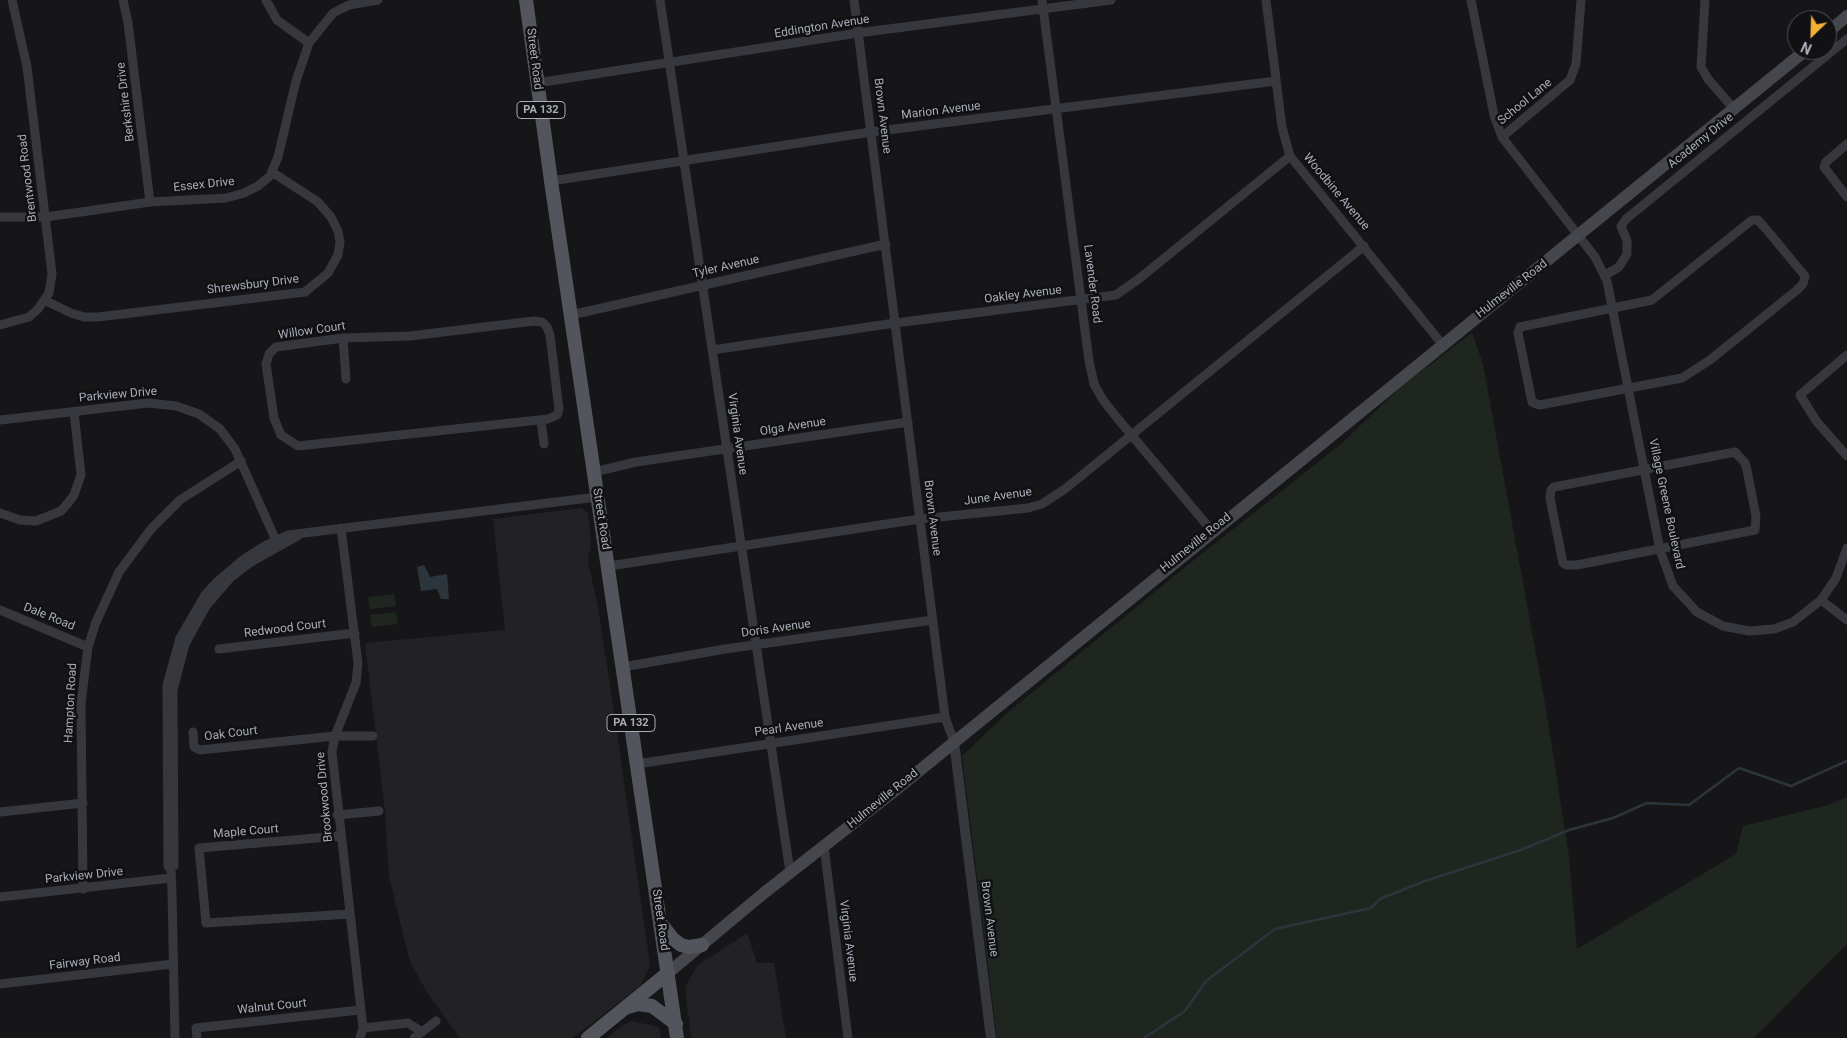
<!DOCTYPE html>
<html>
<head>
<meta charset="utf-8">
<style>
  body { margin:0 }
  #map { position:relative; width:1847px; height:1038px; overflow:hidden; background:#161618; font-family:Roboto,sans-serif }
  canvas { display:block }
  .north { position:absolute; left:1787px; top:10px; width:50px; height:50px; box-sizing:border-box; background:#111113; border:1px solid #4d4f55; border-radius:50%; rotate:204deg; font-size:14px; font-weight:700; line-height:20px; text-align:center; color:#a8adb8 }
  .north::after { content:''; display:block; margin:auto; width:18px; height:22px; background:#f2b134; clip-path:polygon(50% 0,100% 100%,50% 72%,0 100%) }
</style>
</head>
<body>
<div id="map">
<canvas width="1847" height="1038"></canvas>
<div class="north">N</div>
</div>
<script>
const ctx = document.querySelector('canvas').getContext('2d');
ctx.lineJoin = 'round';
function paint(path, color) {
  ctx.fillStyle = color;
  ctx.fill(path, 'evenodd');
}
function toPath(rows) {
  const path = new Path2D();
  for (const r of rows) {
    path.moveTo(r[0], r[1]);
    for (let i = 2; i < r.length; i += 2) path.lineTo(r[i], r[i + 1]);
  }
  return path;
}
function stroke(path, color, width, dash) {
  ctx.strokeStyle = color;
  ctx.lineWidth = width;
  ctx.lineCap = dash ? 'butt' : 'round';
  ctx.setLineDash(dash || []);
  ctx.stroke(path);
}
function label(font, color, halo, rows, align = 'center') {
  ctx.font = font + ' Roboto,sans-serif';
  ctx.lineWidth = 5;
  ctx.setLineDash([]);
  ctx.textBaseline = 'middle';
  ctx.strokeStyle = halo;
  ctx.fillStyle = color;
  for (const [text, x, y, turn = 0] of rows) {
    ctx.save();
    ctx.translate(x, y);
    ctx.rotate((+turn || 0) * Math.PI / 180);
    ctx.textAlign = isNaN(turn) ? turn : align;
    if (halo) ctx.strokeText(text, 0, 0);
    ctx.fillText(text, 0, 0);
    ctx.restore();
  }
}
paint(toPath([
  [581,508,588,513,591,542,588,562,598,607,615,718,650,965,641,985,573,1038,460,1038,428,994,410,962,389,876,385,811,365,643,505,630,493,519],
  [747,933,757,963,774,963,786,1038,691,1038,685,987,697,966],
  [632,1021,659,1027,661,1038,607,1038,621,1026]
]), '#222225');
paint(toPath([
  [1472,333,1483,364,1546,709,1569,856,1577,949,1736,854,1743,826,1828,805,1847,797,1847,944,1754,1038,997,1038,962,756,1007,713,1189,564,1341,444,1403,385],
  [394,594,396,606,370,609,368,597],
  [396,612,398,624,372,627,370,615]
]), '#1e261f');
paint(toPath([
  [424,565,430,577,447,574,449,599,441,599,437,589,421,591,417,567]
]), '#2c353c');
stroke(toPath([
  [1144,1038,1185,1011,1206,981,1275,929,1371,908,1380,899,1425,881,1521,850,1569,830,1613,818,1647,803,1689,805,1739,768,1791,786,1847,761]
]), '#2c353c', 2.5);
stroke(toPath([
  [123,0,128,23,150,202],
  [266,0,277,20,309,43],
  [660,0,790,872],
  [854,0,945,717,954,742],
  [1042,0,1089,361,1094,384,1103,400,1118,419,1212,531],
  [1266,0,1282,127,1290,156,1442,344],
  [1471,0,1494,115,1502,137,1595,257,1607,281,1660,550,1673,586,1697,612,1723,626,1749,631,1774,629,1793,622,1821,600,1836,578,1847,548],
  [1705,0,1701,67,1708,79,1734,109],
  [537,83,858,33,1111,0],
  [1502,137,1570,80,1576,64,1581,0],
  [1847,144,1826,162,1824,167,1847,197],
  [551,181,871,132,1276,81],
  [0,217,46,217,150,202,226,198,244,193,258,186,270,176,278,157,296,81,309,43,333,13,349,5,378,0],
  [1752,220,1758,220,1766,229,1805,276,1803,284,1797,290,1710,360,1682,378,1550,403,1539,405,1532,402,1518,333,1520,327,1652,300,1752,220],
  [1605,275,1619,267,1627,254,1627,241,1621,226,1626,219,1847,39],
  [44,300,71,313,84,317,98,317,305,292,328,273,338,255,340,242,338,231,331,217,318,202,272,172],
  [571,315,886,244],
  [534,321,542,322,547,327,550,335,559,409,557,415,548,419,298,446,281,435,274,418,266,364,269,354,276,347,343,338,410,336,534,321],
  [0,325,29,317,38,309,49,293,52,274,27,67,12,0],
  [343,338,346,379],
  [712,350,895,323,1116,295,1140,278,1290,156],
  [1847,355,1800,395,1817,422,1847,456],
  [0,420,148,403,176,406,199,414,220,429,235,449,278,545],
  [541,420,544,444],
  [1735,452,1745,463,1747,470,1756,516,1755,530,1577,565,1566,565,1563,563,1550,498,1551,490,1554,487,1735,452],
  [594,472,636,462,908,422],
  [0,513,20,520,36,521,61,511,68,503,74,495,81,475,74,412],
  [341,528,358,663,356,683,335,736,332,752,363,1028,360,1038],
  [609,566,920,519,1028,508,1042,504,1065,489,1364,246],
  [1821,600,1847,620],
  [0,610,88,647],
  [219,649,355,633],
  [623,667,725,649,933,620],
  [193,732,194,747,200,750,335,736,373,736],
  [637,764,945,717],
  [0,812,83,803],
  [337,815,379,811],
  [340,836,199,848,206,923,350,914],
  [824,846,848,1038],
  [174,866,173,690,185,644,206,606,230,578,251,562,299,535],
  [83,889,81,704,88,647,96,622,119,572,151,529,180,500,241,461],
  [0,897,171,878],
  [0,984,173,964],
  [363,1028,408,1023,422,1032],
  [175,1038,172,892,171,870,168,866,167,685,180,638,205,595,217,582,244,559,266,545,288,535,597,497],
  [197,1038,196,1028,360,1010],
  [414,1038,436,1021]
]), '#37383d', 9);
stroke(toPath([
  [954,742,991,1038]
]), '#37383d', 10);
stroke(toPath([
  [1827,33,1847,16],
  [668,973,764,893,893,792,1806,50]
]), '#45474d', 12);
stroke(toPath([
  [526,0,551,181,677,1038],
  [662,925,673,939,681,945,689,947,702,945],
  [628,1007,638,1004,652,1006,676,1024],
  [588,1038,668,973]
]), '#53555c', 14);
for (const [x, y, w] of [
  [541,110,48],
  [631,723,48]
]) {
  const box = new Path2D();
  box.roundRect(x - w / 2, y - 8.5, w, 17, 4);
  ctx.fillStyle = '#111113';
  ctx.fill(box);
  stroke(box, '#a8adb8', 1);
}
label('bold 11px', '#a8adb8', null, [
  ["PA 132",541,110],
  ["PA 132",631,723]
]);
label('12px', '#a8adb8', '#111113', [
  ["Eddington Avenue",822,27,-9],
  ["Street Road",534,59,83],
  ["Berkshire Drive",126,102,-97],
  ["School Lane",1525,102,-39],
  ["Marion Avenue",941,111,-7],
  ["Brown Avenue",882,116,83],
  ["Academy Drive",1701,141,-39],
  ["Brentwood Road",28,178,-97],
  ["Essex Drive",204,185,-6],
  ["Woodbine Avenue",1336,192,50],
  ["Tyler Avenue",726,267,-13],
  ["Lavender Road",1092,284,83],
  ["Shrewsbury Drive",253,285,-7],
  ["Hulmeville Road",1512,289,-38],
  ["Oakley Avenue",1023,295,-7],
  ["Willow Court",312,331,-8],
  ["Parkview Drive",118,395,-5],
  ["Olga Avenue",793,427,-9],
  ["Virginia Avenue",737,434,82],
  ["June Avenue",998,497,-8],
  ["Village Greene Boulevard",1666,504,78],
  ["Brown Avenue",932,518,83],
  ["Street Road",601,519,81],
  ["Hulmeville Road",1196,543,-39],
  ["Dale Road",49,617,22],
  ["Redwood Court",285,629,-7],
  ["Doris Avenue",776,629,-8],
  ["Hampton Road",71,703,-87],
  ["Pearl Avenue",789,728,-8],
  ["Oak Court",231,734,-7],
  ["Brookwood Drive",325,797,-95],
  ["Hulmeville Road",883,799,-39],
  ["Maple Court",246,832,-5],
  ["Parkview Drive",84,876,-6],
  ["Brown Avenue",989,919,83],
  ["Street Road",660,920,82],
  ["Virginia Avenue",848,941,83],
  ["Fairway Road",85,962,-7],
  ["Walnut Court",272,1007,-6]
]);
</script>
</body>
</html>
